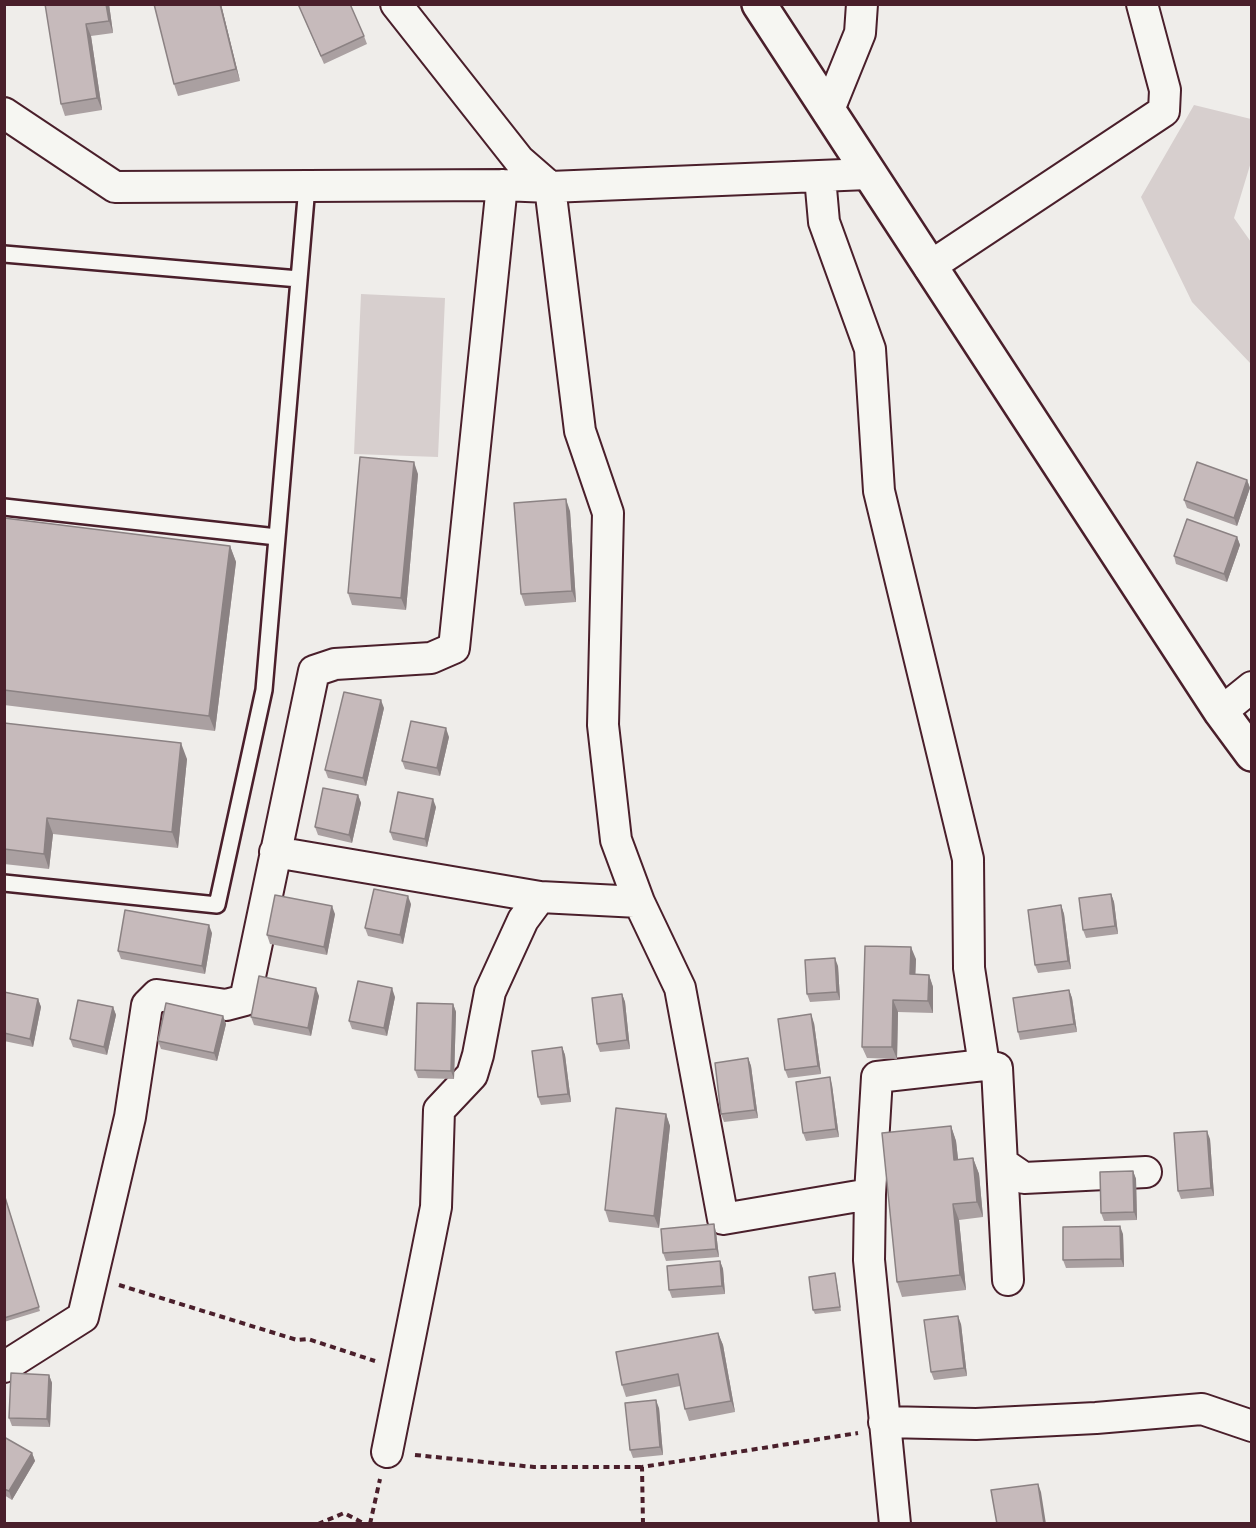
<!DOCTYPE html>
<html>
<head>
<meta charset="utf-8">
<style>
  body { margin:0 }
  #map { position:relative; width:1256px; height:1528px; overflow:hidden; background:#efedea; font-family:"Patrick Hand",sans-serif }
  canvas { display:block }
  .frame { position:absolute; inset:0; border:6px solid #4a1f2b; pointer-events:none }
</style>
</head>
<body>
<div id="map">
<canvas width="1256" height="1528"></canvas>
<div class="frame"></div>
</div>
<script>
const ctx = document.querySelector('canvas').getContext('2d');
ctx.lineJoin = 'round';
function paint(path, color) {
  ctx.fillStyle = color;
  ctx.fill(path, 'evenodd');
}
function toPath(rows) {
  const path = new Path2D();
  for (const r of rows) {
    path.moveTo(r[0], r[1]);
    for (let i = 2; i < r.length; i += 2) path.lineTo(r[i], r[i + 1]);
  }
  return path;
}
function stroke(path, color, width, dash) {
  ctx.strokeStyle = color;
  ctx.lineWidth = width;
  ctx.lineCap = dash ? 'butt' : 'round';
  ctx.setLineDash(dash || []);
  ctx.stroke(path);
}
paint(toPath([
  [1194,105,1251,119,1251,162,1234,218,1251,242,1251,364,1192,302,1141,197],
  [361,294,445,298,438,457,354,454]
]), '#d7cfce');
const service = toPath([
  [4,254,299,279],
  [4,507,277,537],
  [4,883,217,905,264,690,307,186]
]);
const minor = toPath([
  [396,4,519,160,550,187,580,431,608,513,603,725,616,840,639,902,680,988,723,1219,870,1194],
  [828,112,860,33,862,4],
  [4,113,115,187,502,185,550,187,868,174],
  [820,177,824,222,870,349,879,491,968,859,969,968,984,1065,877,1077,870,1194,869,1260,895,1524],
  [929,267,1164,111,1165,90,1142,4],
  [1221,712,1252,687],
  [275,852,540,897],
  [984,1065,997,1068,1008,1280],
  [1002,1163,1024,1178,1146,1172],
  [4,1367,83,1317,130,1117,147,1005,157,995,226,1005,245,1000,314,671,335,664,431,658,454,648,502,185],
  [884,1422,976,1424,1096,1418,1202,1409,1252,1426],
  [387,1452,436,1207,439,1110,472,1075,478,1055,490,992,523,920,540,897,639,902]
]);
const tertiary = toPath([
  [759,4,1221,712,1252,754]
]);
stroke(service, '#4a1f2b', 20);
stroke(minor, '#4a1f2b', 34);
stroke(tertiary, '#4a1f2b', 38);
stroke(toPath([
  [119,1285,297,1340,308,1339,375,1361],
  [415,1455,534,1467,642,1467],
  [318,1524,344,1513,365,1524],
  [370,1524,380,1479],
  [643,1524,642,1467,858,1433]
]), '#4a1f2b', 4, [6, 4.5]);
stroke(service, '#f6f6f2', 15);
stroke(minor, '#f6f6f2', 30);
stroke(tertiary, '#f6f6f2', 33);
paint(toPath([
  [45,4,109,4,113,33,91,36,102,110,65,116,61,104],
  [154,4,221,4,240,81,178,96,174,84],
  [298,4,364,36,367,44,324,64],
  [418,474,406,610,352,605,348,593],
  [1247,480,1250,488,1237,526,1187,508,1184,500],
  [570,511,576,602,525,606,521,594],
  [4,518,230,546,236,562,215,731,4,705],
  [1237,537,1240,545,1227,582,1176,564,1174,556],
  [384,708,366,786,328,778,325,770],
  [4,723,187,759,178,848,53,834,49,869,4,864],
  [449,737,440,776,405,769,402,761],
  [358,795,361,803,352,843,318,835,315,827],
  [436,807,427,847,393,840,390,832],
  [1111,894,1114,902,1118,934,1086,938,1083,930],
  [411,904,403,944,368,936,365,928],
  [1061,905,1064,914,1071,969,1038,973,1035,965],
  [335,914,327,955,270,944,267,935],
  [212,933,205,974,121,959,118,951],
  [916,959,915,974,929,975,933,987,933,1013,898,1012,897,1059,867,1058,862,1047],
  [838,966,840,1000,810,1002,807,994],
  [1069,990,1072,998,1077,1032,1020,1040,1018,1032],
  [4,992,38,999,41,1007,33,1047,4,1041],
  [622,994,625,1002,630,1049,600,1052,597,1044],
  [319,996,311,1036,254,1025,251,1017],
  [395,997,387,1036,352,1029,349,1021],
  [453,1004,456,1012,454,1079,418,1078,415,1070],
  [113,1007,116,1015,107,1055,73,1047,70,1039],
  [223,1016,226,1024,217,1061,161,1049,158,1041],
  [814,1023,821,1074,788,1078,785,1070],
  [562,1047,565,1055,571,1102,541,1105,538,1097],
  [748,1058,751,1066,758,1118,724,1122,721,1114],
  [832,1085,839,1137,806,1141,803,1133],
  [666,1114,670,1126,659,1228,609,1222,605,1210],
  [951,1126,956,1141,958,1160,973,1158,979,1174,983,1217,959,1220,966,1290,902,1297,897,1282],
  [1210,1139,1214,1196,1181,1199,1178,1191],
  [1133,1171,1136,1179,1137,1220,1104,1221,1101,1213],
  [4,1193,40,1311,4,1322],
  [716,1232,719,1257,666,1261,663,1253],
  [1123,1234,1124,1267,1066,1268,1063,1260],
  [720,1261,723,1269,725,1294,672,1298,669,1290],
  [835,1273,836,1277,841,1311,815,1314,813,1310],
  [961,1324,967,1376,934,1380,931,1372],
  [718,1333,723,1345,735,1412,689,1421,685,1409,680,1386,626,1397,622,1385],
  [49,1375,52,1383,50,1427,12,1426,9,1418],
  [659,1408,663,1455,633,1458,630,1450],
  [4,1437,32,1453,35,1461,12,1500,4,1495]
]), '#aaa0a1');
paint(toPath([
  [106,4,109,4,113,33,109,21],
  [220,4,221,4,240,81,236,69],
  [86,24,91,36,102,110,97,98],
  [414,462,418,474,406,610,401,598],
  [1247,480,1250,488,1237,526,1234,518],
  [566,499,570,511,576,602,572,591],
  [1237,537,1240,545,1227,582,1224,574],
  [230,546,236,562,215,731,209,716],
  [381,700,384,708,366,786,363,778],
  [446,728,449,737,440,776,437,768],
  [181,743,187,759,178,848,172,832],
  [358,795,361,803,352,843,349,835],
  [433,799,436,807,427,847,425,839],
  [47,818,53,834,49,869,44,854],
  [1111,894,1114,902,1118,934,1115,926],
  [408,896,411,904,403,944,400,935],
  [1061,905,1064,914,1071,969,1068,961],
  [332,906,335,914,327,955,324,947],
  [209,925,212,933,205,974,202,966],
  [911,947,916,959,915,986,910,974],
  [835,958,838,966,840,1000,837,992],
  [929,975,933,987,933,1013,928,1001],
  [316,988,319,996,311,1036,308,1028],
  [392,988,395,997,387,1036,384,1028],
  [1069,990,1072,998,1077,1032,1074,1024],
  [622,994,625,1002,630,1049,627,1040],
  [38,999,41,1007,33,1047,30,1039],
  [893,1000,898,1012,897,1059,892,1047],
  [453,1004,456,1012,454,1079,451,1071],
  [113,1007,116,1015,107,1055,104,1047],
  [811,1014,814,1023,821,1074,818,1066],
  [223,1016,226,1024,217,1061,214,1053],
  [562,1047,565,1055,571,1102,568,1094],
  [748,1058,751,1066,758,1118,755,1110],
  [830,1077,832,1085,839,1137,836,1129],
  [666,1114,670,1126,659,1228,654,1216],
  [951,1126,956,1141,960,1176,954,1160],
  [1207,1131,1210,1139,1214,1196,1211,1188],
  [973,1158,979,1174,983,1217,977,1202],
  [1133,1171,1136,1179,1137,1220,1134,1212],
  [953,1204,959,1220,966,1290,960,1275],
  [714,1224,716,1232,719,1257,716,1249],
  [1120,1226,1123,1234,1124,1267,1121,1259],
  [720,1261,723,1269,725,1294,722,1286],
  [958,1316,961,1324,967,1376,964,1368],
  [718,1333,723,1345,735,1412,731,1401],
  [49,1375,52,1383,50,1427,47,1419],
  [656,1400,659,1408,663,1455,660,1447],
  [32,1453,35,1461,12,1500,9,1491],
  [1038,1484,1041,1492,1046,1524,1044,1524]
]), '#8b8283');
const building = toPath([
  [45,4,106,4,109,21,86,24,97,98,61,104,45,4],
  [154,4,220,4,236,69,174,84,154,4],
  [298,4,350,4,364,36,321,56,298,4],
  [360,457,414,462,401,598,348,593,360,457],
  [1197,462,1247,480,1234,518,1184,500,1197,462],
  [566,499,572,591,521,594,514,503,566,499],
  [4,518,230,546,209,716,4,690,4,518],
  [1187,519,1237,537,1224,574,1174,556,1187,519],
  [344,692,381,700,363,778,325,770,344,692],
  [411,721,446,728,437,768,402,761,411,721],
  [4,723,181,743,172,832,47,818,44,854,4,849,4,723],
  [323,788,358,795,349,835,315,827,323,788],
  [398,792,433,799,425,839,390,832,398,792],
  [374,889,408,896,400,935,365,928,374,889],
  [1111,894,1115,926,1083,930,1079,898,1111,894],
  [275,895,332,906,324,947,267,935,275,895],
  [1061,905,1068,961,1035,965,1028,910,1061,905],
  [125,910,209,925,202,966,118,951,125,910],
  [865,946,911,947,910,974,929,975,928,1001,893,1000,892,1047,862,1047,865,946],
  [835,958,837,992,807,994,805,960,835,958],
  [259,976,316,988,308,1028,251,1017,259,976],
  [358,981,392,988,384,1028,349,1021,358,981],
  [1069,990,1074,1024,1018,1032,1013,998,1069,990],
  [4,992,38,999,30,1039,4,1033,4,992],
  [622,994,627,1040,597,1044,592,998,622,994],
  [78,1000,113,1007,104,1047,70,1039,78,1000],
  [166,1003,223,1016,214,1053,158,1041,166,1003],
  [417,1003,453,1004,451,1071,415,1070,417,1003],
  [811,1014,818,1066,785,1070,778,1019,811,1014],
  [562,1047,568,1094,538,1097,532,1051,562,1047],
  [748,1058,755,1110,721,1114,715,1063,748,1058],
  [830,1077,836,1129,803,1133,796,1082,830,1077],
  [616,1108,666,1114,654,1216,605,1210,616,1108],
  [951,1126,954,1160,973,1158,977,1202,953,1204,960,1275,897,1282,882,1133,951,1126],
  [1207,1131,1211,1188,1178,1191,1174,1133,1207,1131],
  [1133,1171,1134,1212,1101,1213,1100,1172,1133,1171],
  [4,1194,39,1307,4,1318,4,1194],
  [714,1224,716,1249,663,1253,661,1229,714,1224],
  [1120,1226,1121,1259,1063,1260,1063,1227,1120,1226],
  [720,1261,722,1286,669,1290,667,1266,720,1261],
  [835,1273,840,1307,813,1310,809,1277,835,1273],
  [958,1316,964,1368,931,1372,924,1320,958,1316],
  [718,1333,731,1401,685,1409,678,1374,622,1385,616,1352,718,1333],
  [11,1373,49,1375,47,1419,9,1418,11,1373],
  [656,1400,660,1447,630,1450,625,1403,656,1400],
  [4,1437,32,1453,9,1491,4,1489,4,1437],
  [1038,1484,1044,1524,997,1524,991,1490,1038,1484]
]);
paint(building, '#c6babb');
stroke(building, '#8b8283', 1.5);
</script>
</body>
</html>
